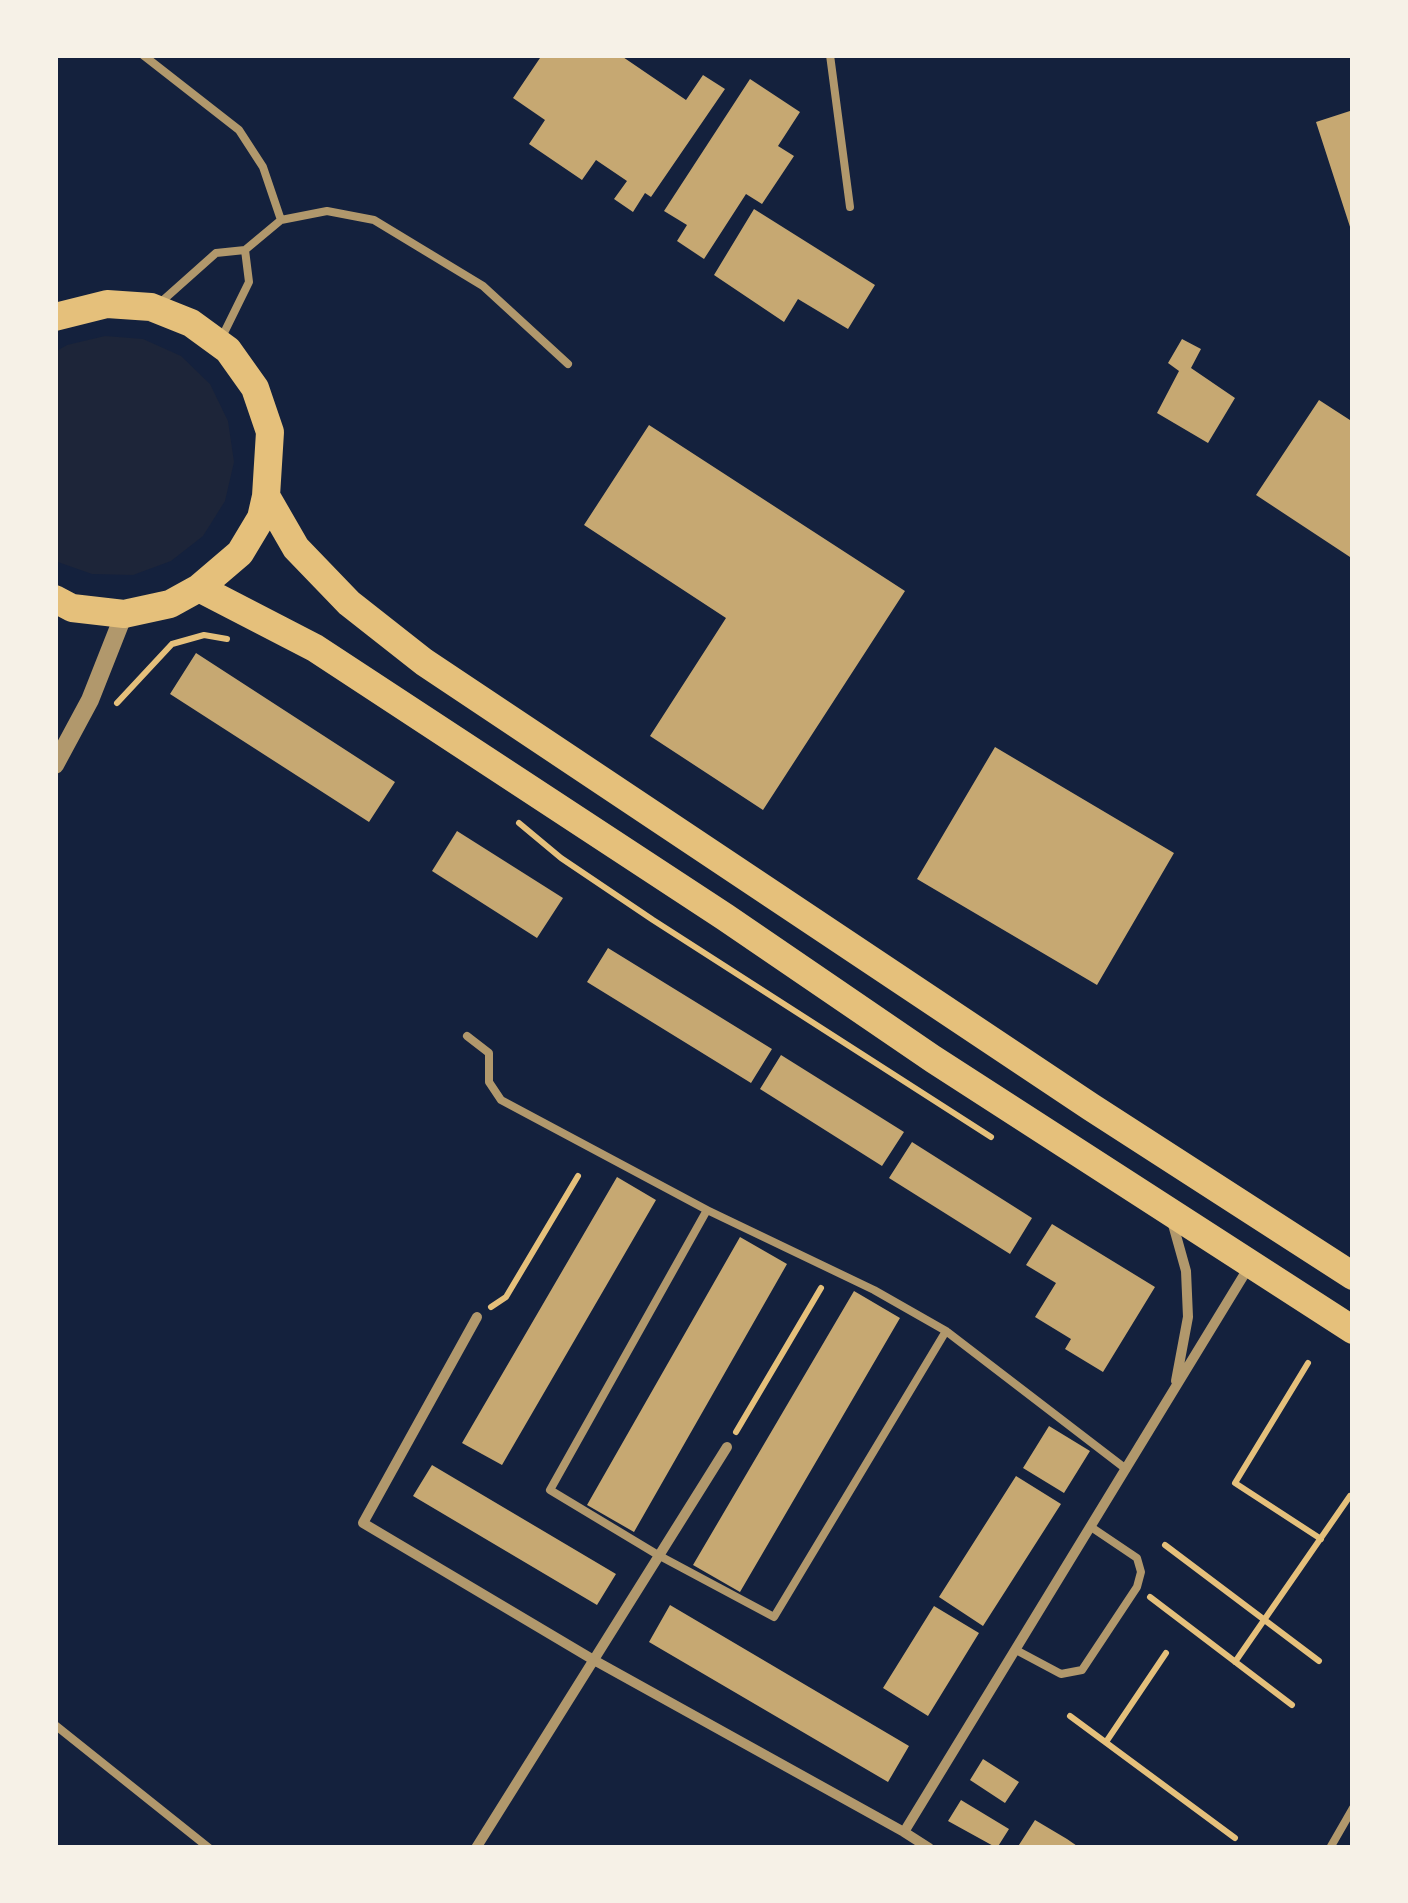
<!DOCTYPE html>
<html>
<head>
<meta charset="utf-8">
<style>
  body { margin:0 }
  #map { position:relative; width:1408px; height:1903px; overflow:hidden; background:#14213d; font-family:"PT Sans",sans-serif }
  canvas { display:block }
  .frame { position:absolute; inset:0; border:58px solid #f6f1e7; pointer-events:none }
</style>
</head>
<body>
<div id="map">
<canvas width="1408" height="1903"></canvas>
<div class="frame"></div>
</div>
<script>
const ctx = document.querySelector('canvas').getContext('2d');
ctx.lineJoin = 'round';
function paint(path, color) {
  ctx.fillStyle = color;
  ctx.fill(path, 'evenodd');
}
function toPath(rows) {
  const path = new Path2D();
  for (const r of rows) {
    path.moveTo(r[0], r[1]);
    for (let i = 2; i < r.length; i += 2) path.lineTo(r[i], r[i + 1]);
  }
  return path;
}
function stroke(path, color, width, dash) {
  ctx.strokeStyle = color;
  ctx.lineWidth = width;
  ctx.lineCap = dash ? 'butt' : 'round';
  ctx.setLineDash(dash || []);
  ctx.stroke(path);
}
paint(toPath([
  [105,336,143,339,181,356,210,384,228,421,234,462,225,501,203,536,171,561,133,575,92,574,55,561,55,352,67,345]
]), '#1d2539');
paint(toPath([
  [542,55,620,55,686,100,703,75,725,89,651,197,645,193,633,212,614,199,627,181,596,160,582,180,529,144,545,120,513,98],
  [750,79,800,112,778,146,794,156,762,204,746,194,704,259,677,241,687,225,664,211],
  [1353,110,1353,233,1352,233,1316,122],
  [754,209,875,285,848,329,798,299,784,322,714,275],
  [1182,339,1201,349,1191,368,1235,398,1208,443,1157,413,1179,371,1168,363],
  [1319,400,1353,422,1353,559,1256,495],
  [649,425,905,591,763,810,650,736,726,618,584,525],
  [196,653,395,782,369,822,170,694],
  [995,747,1174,853,1097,985,917,879],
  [457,831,563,898,537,938,432,871],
  [608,948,772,1049,751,1083,587,982],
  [781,1055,904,1132,882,1166,760,1089],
  [912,1142,1032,1218,1010,1254,889,1178],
  [617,1177,656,1200,502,1465,462,1443],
  [1052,1224,1155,1287,1103,1372,1065,1349,1071,1339,1035,1317,1056,1283,1026,1265],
  [740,1237,787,1264,634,1532,587,1505],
  [854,1291,900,1318,740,1592,693,1565],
  [1049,1426,1090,1451,1064,1493,1023,1468],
  [432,1465,616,1574,597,1605,413,1496],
  [1016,1476,1061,1504,983,1626,939,1597],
  [670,1605,909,1746,888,1782,649,1642],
  [934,1606,979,1633,928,1716,883,1688],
  [983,1759,1019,1782,1005,1803,970,1780],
  [961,1800,1009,1829,997,1848,948,1821],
  [1035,1820,1067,1839,1080,1848,1017,1848]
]), '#c6a872');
stroke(toPath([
  [117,703,172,644,204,635,227,639],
  [519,823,561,858,653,920,991,1137],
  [491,1307,506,1297,578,1176],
  [1308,1363,1235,1483,1321,1539],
  [736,1432,821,1288],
  [1165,1545,1319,1661],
  [1150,1597,1292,1705],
  [1235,1662,1350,1496],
  [1070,1716,1235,1838],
  [1106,1742,1166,1653]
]), '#e5c07b', 6);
stroke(toPath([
  [143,55,239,130,263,167,281,220],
  [830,55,850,207],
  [161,302,216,253,245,250,281,220,327,211,374,220,483,286,568,364],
  [221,339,249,282,245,250],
  [467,1036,489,1053,489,1082,501,1100,707,1210,874,1290,946,1331,1126,1469],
  [707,1210,550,1490,658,1555,774,1617,946,1331],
  [1016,1650,1061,1674,1082,1670,1137,1587,1141,1572,1137,1558,1091,1527],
  [55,1725,209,1848],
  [1330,1848,1353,1808]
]), '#b1986c', 8);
stroke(toPath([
  [1172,1221,1186,1271,1188,1317,1176,1381],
  [477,1317,363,1523,592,1659,904,1832],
  [476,1848,727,1447],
  [929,1848,904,1832,1250,1265]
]), '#b1986c', 10);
stroke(toPath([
  [55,765,90,700,124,614]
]), '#b1986c', 18);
stroke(toPath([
  [55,317,107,304,151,307,191,323,228,350,255,388,270,432,266,496,261,518,240,553,199,588,170,604,124,614,72,608,55,599],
  [266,496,296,548,349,603,424,662,1091,1107,1353,1276],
  [199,588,315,648,725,917,933,1059,1353,1330]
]), '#e5c07b', 28);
</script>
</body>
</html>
